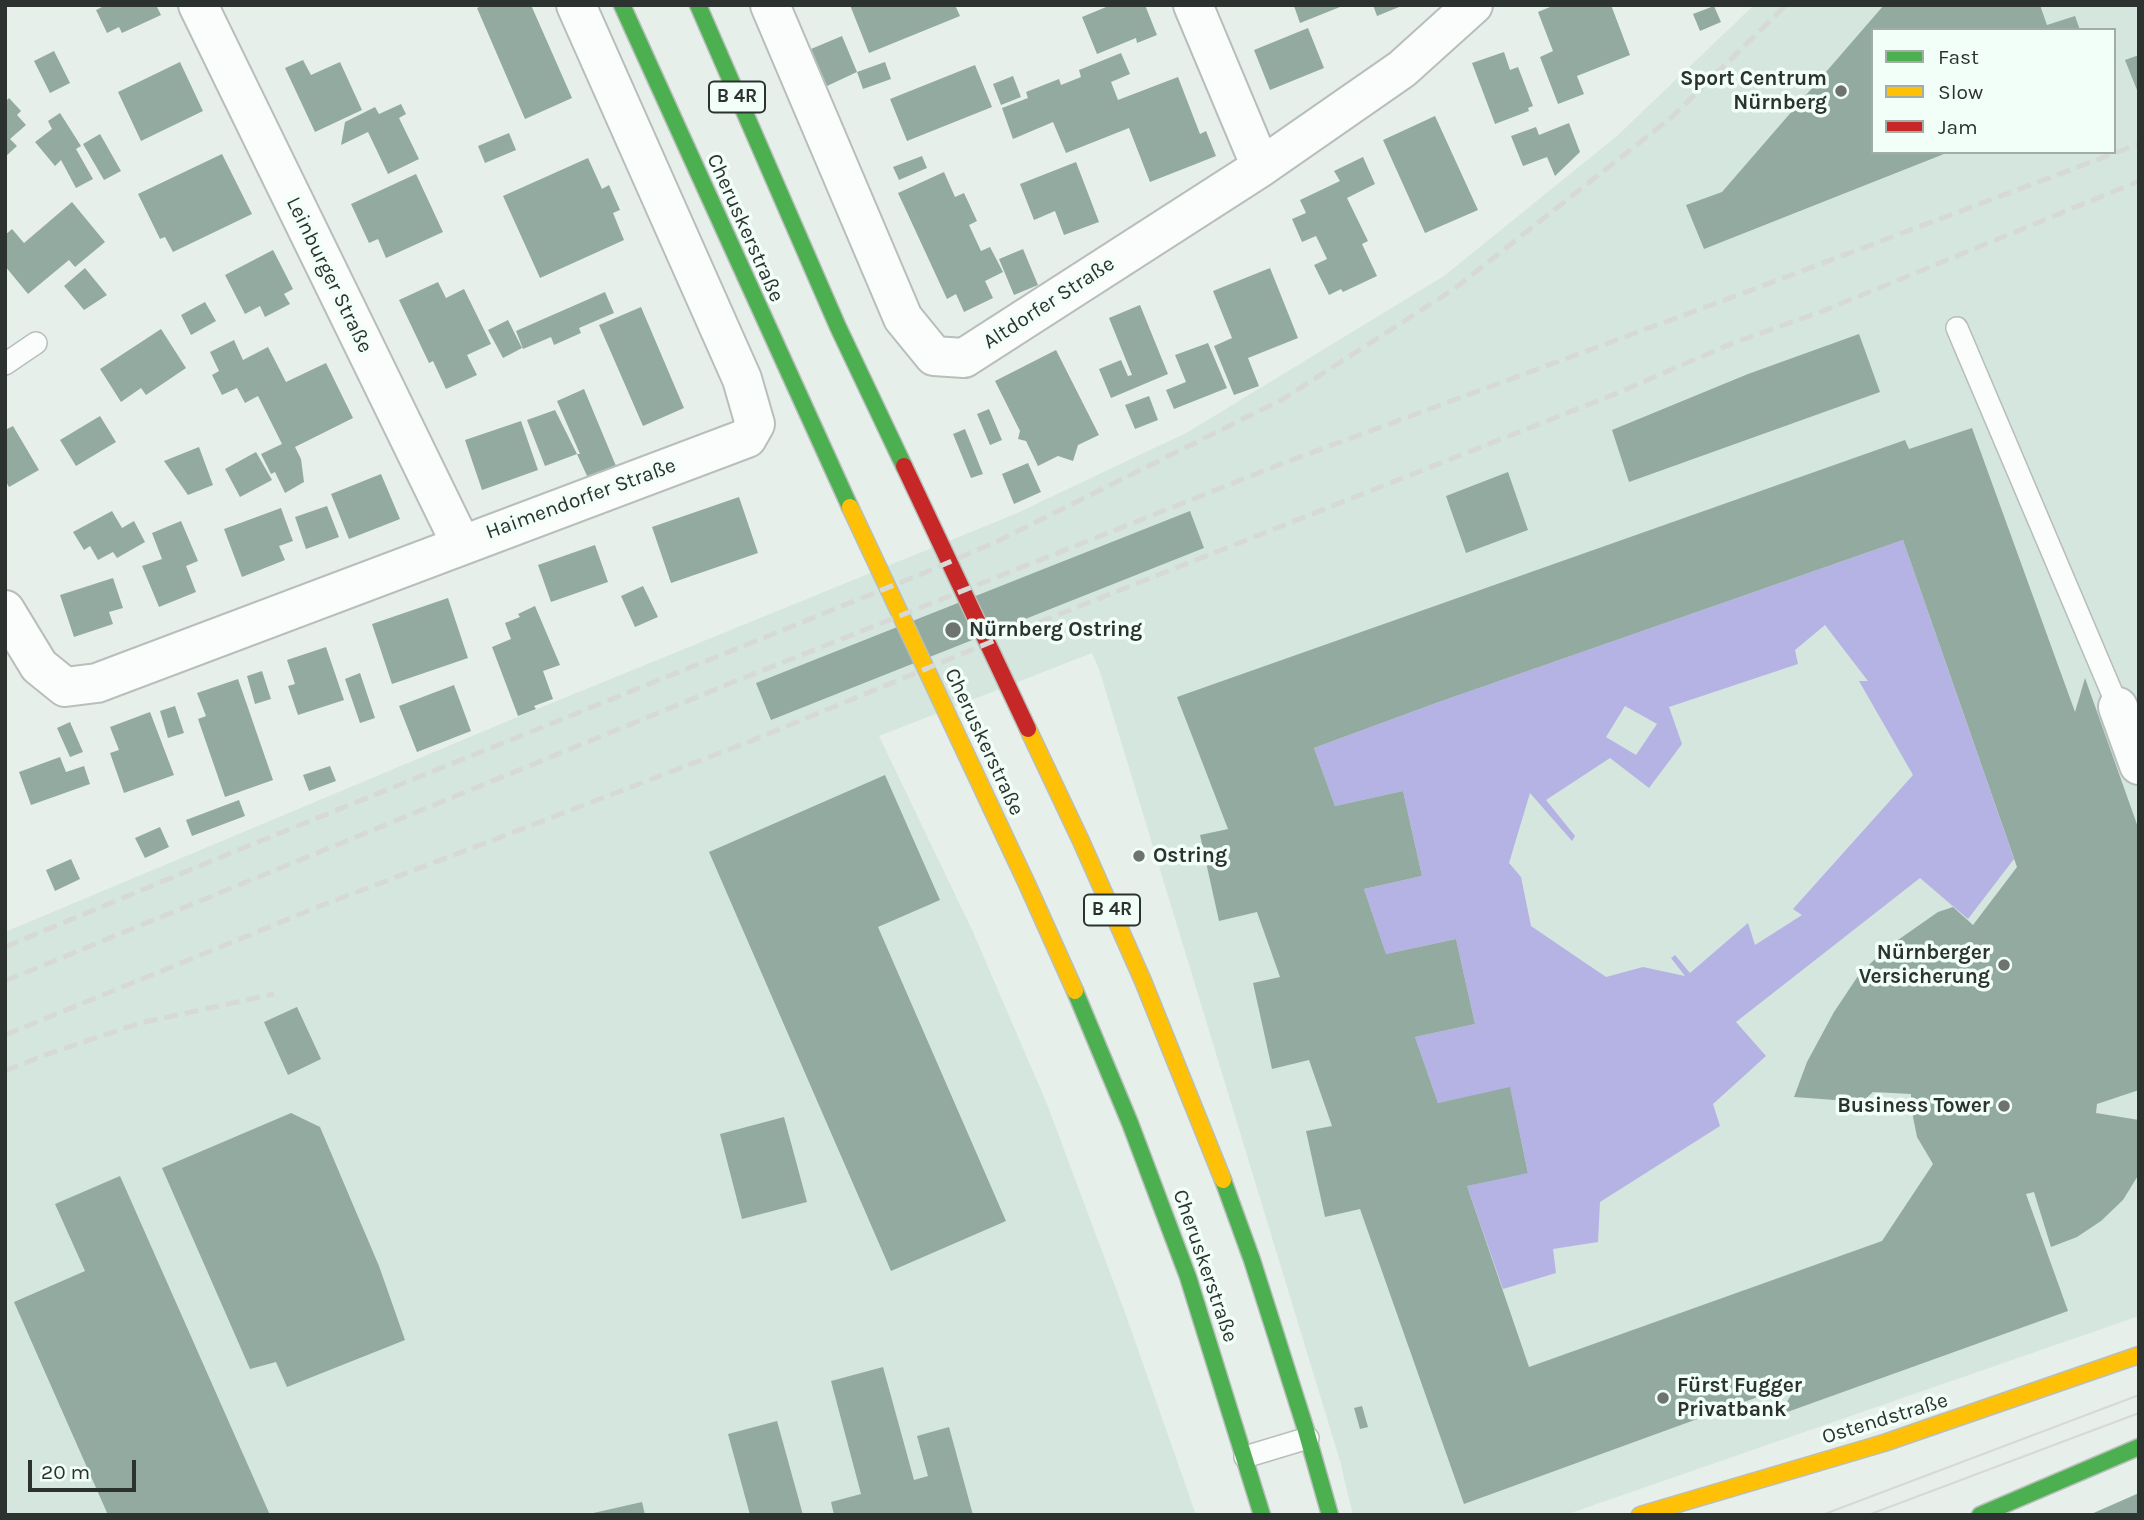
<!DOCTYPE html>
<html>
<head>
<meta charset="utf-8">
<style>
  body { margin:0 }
  #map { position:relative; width:2144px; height:1520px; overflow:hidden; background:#e6efea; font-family:Karla,sans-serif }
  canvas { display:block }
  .frame { position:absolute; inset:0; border:7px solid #2c322f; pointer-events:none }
  .legend { position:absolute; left:1871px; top:28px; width:245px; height:126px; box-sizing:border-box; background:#f1fff8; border:2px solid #a2ada8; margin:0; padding:9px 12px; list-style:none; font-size:21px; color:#2c322f }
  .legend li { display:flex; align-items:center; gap:14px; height:35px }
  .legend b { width:35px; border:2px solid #a2ada8 }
  .scale { position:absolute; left:28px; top:1460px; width:108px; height:32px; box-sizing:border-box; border:4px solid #2c322f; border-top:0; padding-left:9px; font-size:21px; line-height:24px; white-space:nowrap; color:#2c322f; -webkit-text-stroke:5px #f1fff8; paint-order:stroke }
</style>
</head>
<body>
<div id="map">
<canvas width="2144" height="1520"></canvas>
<div class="frame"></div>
<ul class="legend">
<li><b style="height:9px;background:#4caf50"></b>Fast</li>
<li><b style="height:9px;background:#ffc107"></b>Slow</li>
<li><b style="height:9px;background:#c62828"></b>Jam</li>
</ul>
<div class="scale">20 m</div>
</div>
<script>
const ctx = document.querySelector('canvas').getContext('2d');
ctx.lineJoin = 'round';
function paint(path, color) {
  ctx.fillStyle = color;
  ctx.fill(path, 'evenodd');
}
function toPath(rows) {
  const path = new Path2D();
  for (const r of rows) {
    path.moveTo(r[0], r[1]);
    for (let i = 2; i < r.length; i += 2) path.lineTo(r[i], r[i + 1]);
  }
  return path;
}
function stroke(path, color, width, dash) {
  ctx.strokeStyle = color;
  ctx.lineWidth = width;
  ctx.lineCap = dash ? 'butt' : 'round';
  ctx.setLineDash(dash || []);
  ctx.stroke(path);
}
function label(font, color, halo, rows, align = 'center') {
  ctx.font = font + ' Karla,sans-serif';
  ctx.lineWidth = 7;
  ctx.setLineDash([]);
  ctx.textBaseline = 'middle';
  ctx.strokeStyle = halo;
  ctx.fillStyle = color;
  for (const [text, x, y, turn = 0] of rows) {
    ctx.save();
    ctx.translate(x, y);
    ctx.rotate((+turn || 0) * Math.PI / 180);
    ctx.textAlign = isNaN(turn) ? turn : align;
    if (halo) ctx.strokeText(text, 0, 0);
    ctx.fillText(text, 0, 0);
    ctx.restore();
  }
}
paint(toPath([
  [1754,5,2139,5,2139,1316,1565,1515,1353,1515,1340,1461,1099,669,1092,653,879,736,973,932,1047,1104,1127,1318,1196,1515,5,1515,5,932,515,718,1015,514,1188,432,1444,276,1617,136],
  [1873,30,2114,30,2114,152,1873,152]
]), '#d5e6de');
paint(toPath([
  [1903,540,2014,859,1968,919,1920,878,1736,1022,1766,1056,1713,1104,1720,1126,1600,1202,1598,1242,1553,1249,1556,1273,1503,1289,1467,1186,1528,1172,1510,1088,1438,1103,1415,1037,1475,1024,1456,939,1386,954,1364,889,1422,876,1403,791,1335,806,1314,748,1436,703],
  [1825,625,1868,681,1859,681,1913,775,1793,909,1802,915,1755,945,1748,923,1690,973,1675,955,1671,958,1685,976,1643,967,1606,977,1531,926,1521,877,1509,863,1530,793,1572,841,1575,836,1546,800,1610,758,1649,788,1682,744,1669,707,1798,664,1795,650],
  [1625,706,1657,724,1636,755,1606,737]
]), '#b5b3e4');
paint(toPath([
  [106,5,156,5,161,15,122,33,119,27,107,33,96,10],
  [484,5,531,5,572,98,525,119,477,8],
  [850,5,955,5,960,16,869,53],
  [1111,5,1145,5,1157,35,1137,43,1136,38,1097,54,1082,17],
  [1296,5,1345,5,1300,23,1294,6],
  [1373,5,1404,5,1377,16],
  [1555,5,1611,5,1630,55,1577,76,1584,94,1558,104,1540,57,1553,51,1538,12],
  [1884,5,2040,5,2047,25,2075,16,2080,30,1873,30,1873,152,1949,152,1704,249,1686,205,1722,192],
  [1714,6,1721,22,1700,31,1693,14],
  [1308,28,1324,68,1270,90,1254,50],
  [842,36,857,72,827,86,811,49],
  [54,51,70,83,50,93,34,61],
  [1504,52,1510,70,1518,67,1533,106,1528,108,1529,111,1495,124,1472,63],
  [1121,53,1130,74,1111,82,1118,100,1178,77,1200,134,1206,131,1216,156,1150,182,1129,128,1066,153,1053,122,1013,139,1002,108,1028,98,1026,92,1059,79,1061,85,1081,77,1079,70],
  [2139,55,2139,95,2125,60],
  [303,60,311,75,340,62,362,110,315,132,285,68],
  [180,62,203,111,141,141,118,92],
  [885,62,891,79,863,89,857,72],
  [975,65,992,107,907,141,890,99],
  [1013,76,1021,97,1001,105,993,84],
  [9,98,21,111,17,115,26,125,10,139,17,146,5,157,5,102],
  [401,104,406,114,399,118,419,159,388,174,368,132,341,145,345,122,375,107,379,114],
  [60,113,81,146,76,149,93,179,76,188,61,160,55,166,35,142,52,129,48,121],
  [1435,116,1478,210,1425,233,1383,140],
  [1569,123,1580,152,1555,176,1547,157,1523,166,1511,136,1536,127,1539,135],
  [509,133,516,150,485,163,478,146],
  [100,134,121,171,104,180,83,144],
  [222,154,252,214,173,252,165,237,160,239,138,194],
  [922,156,927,168,899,180,893,167],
  [1363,157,1375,184,1347,198,1368,241,1362,244,1377,276,1343,292,1341,289,1329,295,1314,265,1327,259,1316,236,1302,242,1292,219,1306,213,1300,200,1340,181,1334,171],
  [588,158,602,189,609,185,620,210,613,213,624,240,540,278,503,196],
  [1076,162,1099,222,1064,235,1055,211,1034,220,1020,184],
  [944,172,955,197,964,193,977,221,969,225,981,251,990,247,1003,272,985,281,993,298,964,312,956,294,947,299,898,193],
  [416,174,443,232,386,258,378,239,369,243,351,204],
  [72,202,105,242,75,267,69,260,28,294,5,266,5,235,12,229,24,243],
  [1023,249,1038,285,1014,295,999,259],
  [273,250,293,289,284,294,290,304,265,317,260,306,245,314,225,275],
  [85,268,107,295,84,310,64,286],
  [1270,268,1298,338,1248,358,1259,386,1234,395,1214,346,1232,338,1213,291],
  [438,282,446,298,464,289,491,344,467,355,477,375,446,389,433,361,429,363,399,300],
  [605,292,614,313,579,328,581,333,554,345,551,337,523,349,516,331],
  [205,302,216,321,191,335,181,315],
  [1140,305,1168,374,1111,398,1099,369,1121,360,1128,376,1132,375,1109,318],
  [641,307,684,408,643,426,599,325],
  [508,320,522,348,503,358,488,330],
  [161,329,186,368,146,395,141,388,121,402,100,369],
  [1859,334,1880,392,1629,482,1612,430,1748,374],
  [234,340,243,360,268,347,286,382,326,363,353,418,295,447,301,459,304,482,285,493,275,472,271,474,261,454,282,444,258,396,245,403,237,388,222,395,212,375,219,371,210,352],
  [1208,343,1227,388,1174,409,1166,390,1186,382,1175,355],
  [1056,350,1099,435,1078,445,1073,461,1058,456,1038,466,1026,441,1018,439,1020,431,995,381],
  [584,389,616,466,588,478,577,454,545,466,527,420,555,410,577,454,580,454,557,401],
  [1149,396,1158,420,1135,429,1125,405],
  [989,409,1002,440,990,445,977,414],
  [100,416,116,442,76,466,60,440],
  [521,421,538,470,482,490,465,440],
  [13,426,39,470,9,487,5,480,5,430],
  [1972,428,2075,712,2085,678,2139,830,2139,1090,2097,1104,2096,1113,2139,1120,2139,1174,2123,1200,2101,1221,2077,1237,2051,1247,2034,1192,2026,1194,2068,1311,1779,1415,1799,1382,1464,1504,1360,1209,1325,1217,1306,1131,1332,1126,1309,1060,1272,1069,1253,983,1280,977,1257,912,1219,921,1200,835,1228,829,1177,697,1905,440,1909,449],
  [1903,540,2017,867,1973,925,1953,907,1938,912,1885,949,1858,976,1834,1012,1807,1062,1794,1097,1862,1102,1873,1092,1911,1094,1911,1107,1917,1137,1933,1164,1882,1241,1529,1367,1467,1186,1528,1173,1510,1087,1438,1103,1415,1037,1475,1024,1456,939,1386,954,1364,889,1422,876,1403,791,1335,806,1314,748,1436,703],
  [965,429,983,474,971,478,953,434],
  [199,447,213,485,188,495,164,461],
  [256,452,272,480,240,497,225,469],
  [1028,463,1041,492,1014,504,1002,474],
  [1508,472,1528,530,1466,553,1446,496],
  [381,474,400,519,349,539,331,494],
  [739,497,758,553,671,583,652,527],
  [327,506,339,537,306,549,295,517],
  [281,508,293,541,279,546,285,560,242,577,224,529],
  [112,511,122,528,134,521,145,542,117,558,113,552,98,560,90,546,84,550,73,532],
  [1190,511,1204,548,771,720,756,683],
  [181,521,198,561,186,566,196,592,159,607,142,566,162,559,152,533],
  [595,545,608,582,551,602,538,565],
  [113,578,123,608,109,612,113,624,74,637,60,595],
  [643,586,658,617,635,627,621,596],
  [448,598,468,658,392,684,372,624],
  [535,606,560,665,543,671,553,699,534,706,536,709,518,716,492,647,511,639,505,623,520,617,518,614],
  [326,647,344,700,298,715,288,686,295,684,287,660],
  [262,671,271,699,255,704,247,676],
  [360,673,375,718,360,723,345,679],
  [238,679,273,780,225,797,198,719,206,716,197,693],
  [454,685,471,731,417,752,399,706],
  [175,706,184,733,168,738,160,711],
  [150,712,174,775,124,793,110,753,119,750,110,727],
  [70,722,83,752,70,757,57,728],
  [60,757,66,772,84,766,90,784,31,805,19,772],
  [330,766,336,781,309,791,303,775],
  [885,775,940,900,878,927,1006,1221,891,1271,709,852],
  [239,800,245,816,192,836,186,820],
  [160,827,169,847,145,858,135,838],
  [71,859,80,879,55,891,46,870],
  [297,1007,321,1059,288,1075,264,1022],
  [291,1113,320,1127,379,1266,405,1340,287,1387,276,1362,250,1369,162,1168],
  [784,1117,807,1202,742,1219,720,1134],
  [120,1176,270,1515,108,1515,14,1302,85,1271,55,1204],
  [883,1367,914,1480,928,1476,917,1436,949,1427,973,1515,834,1515,831,1502,861,1494,831,1381],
  [1362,1406,1368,1427,1360,1429,1354,1408],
  [777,1421,803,1515,750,1515,728,1434],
  [2139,1493,2139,1515,2089,1515],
  [642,1502,645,1515,589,1515,589,1514]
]), '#93aaa1');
const lane = toPath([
  [1957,328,2118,707],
  [5,364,36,343],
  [1245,1457,1308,1438]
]);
const street = toPath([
  [198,5,461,544],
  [770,5,903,318,934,356,964,358,1261,167,1402,69,1473,5],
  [1193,5,1261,167],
  [5,610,39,666,65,687,97,683,747,438,755,424,742,379,576,5],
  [2118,707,2139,765]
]);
const fast = toPath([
  [622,5,850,507],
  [698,5,838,327,904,466],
  [1075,991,1130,1123,1188,1277,1262,1515],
  [1223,1180,1252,1260,1305,1427,1330,1515],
  [1980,1515,2139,1447]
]);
const slow = toPath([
  [850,507,1027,884,1075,991],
  [1028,729,1081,841,1143,981,1223,1180],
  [1640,1515,1884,1443,2139,1355]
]);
const jam = toPath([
  [904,466,1028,729]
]);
stroke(lane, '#b8bfbb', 24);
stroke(street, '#b8bfbb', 42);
stroke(fast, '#b8bfbb', 19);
stroke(slow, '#b8bfbb', 19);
stroke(jam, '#b8bfbb', 19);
stroke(lane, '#fbfdfc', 21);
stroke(street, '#fbfdfc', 38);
stroke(fast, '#4caf50', 16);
stroke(slow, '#ffc107', 16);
stroke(jam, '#c62828', 16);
stroke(toPath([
  [1822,1515,2139,1395],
  [1868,1515,2139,1413]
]), '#d7d9d7', 2);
stroke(toPath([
  [5,947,238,850,924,573,998,541,1283,399,1454,289,1672,117,1786,5],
  [5,981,731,683,1286,462,1714,304,2139,144],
  [5,1035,318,907,751,741,1037,623,1615,394,1733,343,1823,311,2139,181],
  [5,1071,45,1055,140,1023,274,994]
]), '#d7d9d7', 5, [14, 7]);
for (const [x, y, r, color] of [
  [1841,91,7,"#6d7470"],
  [953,630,9,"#6d7470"],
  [1139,856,7,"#6d7470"],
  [2004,965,7,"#6d7470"],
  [2004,1106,7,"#6d7470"],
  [1663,1398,7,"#6d7470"]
]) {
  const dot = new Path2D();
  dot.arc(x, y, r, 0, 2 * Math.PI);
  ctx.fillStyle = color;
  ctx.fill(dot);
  stroke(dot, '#f1fff8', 2.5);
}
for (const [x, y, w] of [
  [737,97,56],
  [1112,910,56]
]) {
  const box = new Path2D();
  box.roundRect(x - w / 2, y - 15.5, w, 31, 5);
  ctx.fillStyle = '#f1fff8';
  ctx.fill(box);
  stroke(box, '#2c322f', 2);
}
label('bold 19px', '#2c322f', null, [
  ["B 4R",737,97],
  ["B 4R",1112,910]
]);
label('bold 21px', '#2c322f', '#f1fff8', [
  ["Sport Centrum",1827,79],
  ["Nürnberg",1827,103],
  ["Nürnberg Ostring",969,630,"left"],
  ["Ostring",1153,856,"left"],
  ["Nürnberger",1990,953],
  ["Versicherung",1990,977],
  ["Business Tower",1990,1106],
  ["Fürst Fugger",1677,1386,"left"],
  ["Privatbank",1677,1410,"left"]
], 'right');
label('21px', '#2c322f', '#f1fff8', [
  ["Cheruskerstraße",745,228,66],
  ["Leinburger Straße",329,275,64],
  ["Altdorfer Straße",1049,303,-33],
  ["Haimendorfer Straße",581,499,-20],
  ["Cheruskerstraße",984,742,65],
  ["Cheruskerstraße",1205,1266,71],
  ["Ostendstraße",1885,1419,-17]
]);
</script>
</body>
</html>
